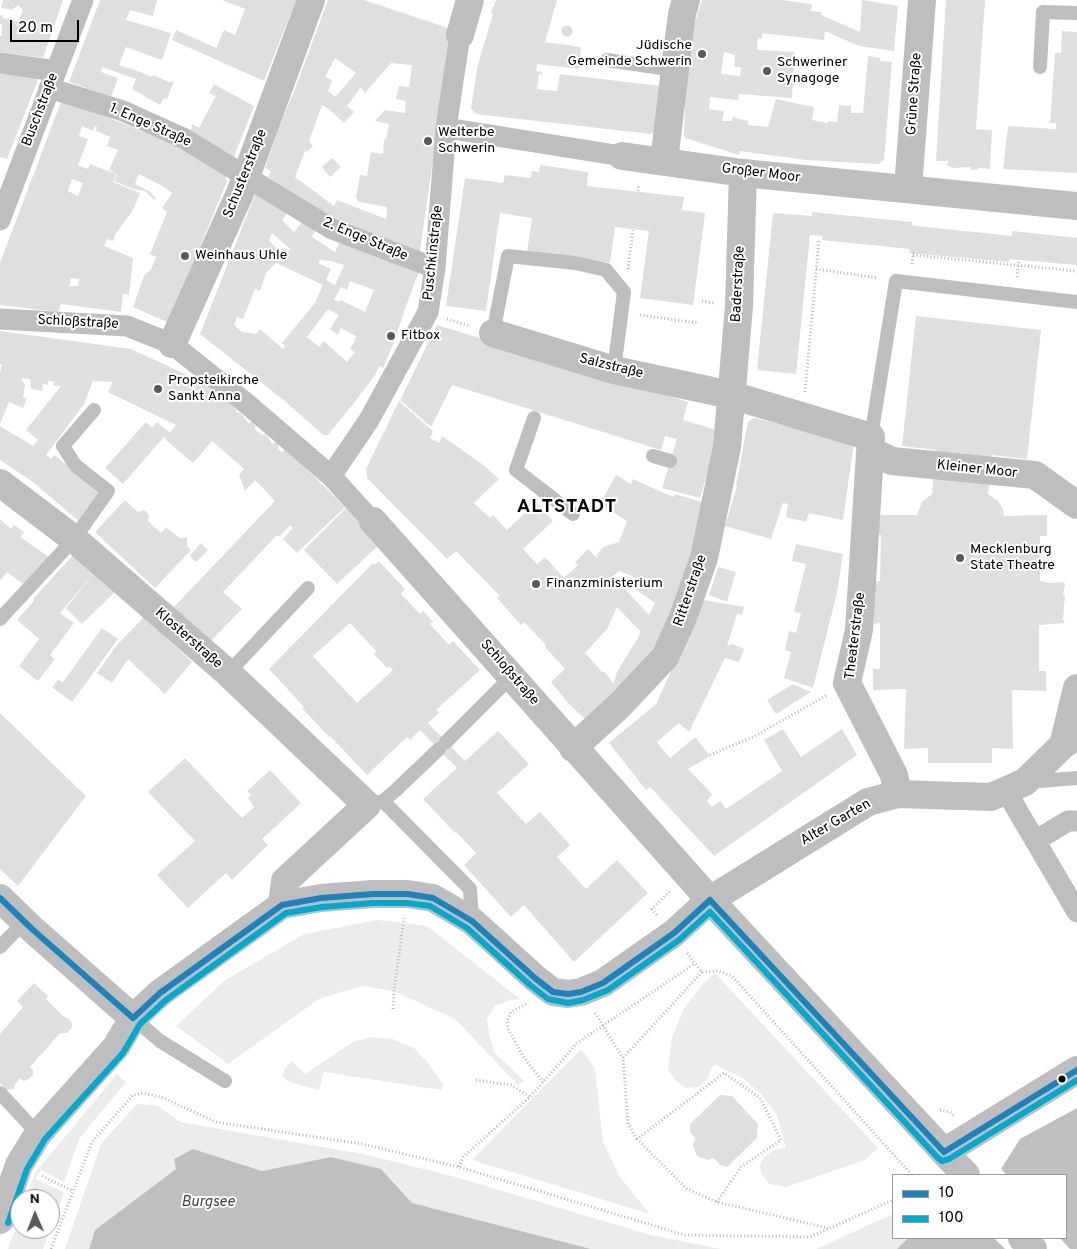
<!DOCTYPE html>
<html>
<head>
<meta charset="utf-8">
<style>
  body { margin:0 }
  #map { position:relative; width:1077px; height:1249px; overflow:hidden; background:#fff; font-family:Overpass,sans-serif }
  canvas { display:block }
  .legend { position:absolute; left:892px; top:1174px; width:175px; height:65px; box-sizing:border-box; background:#fff; border:1px solid #999; margin:0; padding:6px 9px; list-style:none; font-size:15px; color:#000 }
  .legend li { display:flex; align-items:center; gap:10px; height:25px }
  .legend b { width:25px; border:1px solid #999 }
  .north { position:absolute; left:10px; top:1189px; width:50px; height:50px; box-sizing:border-box; background:#fff; border:1px solid #999; border-radius:50%; rotate:359deg; font-size:14px; font-weight:700; line-height:20px; text-align:center; color:#000 }
  .north::after { content:''; display:block; margin:auto; width:18px; height:22px; background:#595959; clip-path:polygon(50% 0,100% 100%,50% 72%,0 100%) }
  .scale { position:absolute; left:10px; top:20px; width:69px; height:22px; box-sizing:border-box; border:2px solid #000; border-top:0; padding-left:6px; font-size:15px; line-height:18px; white-space:nowrap; color:#000; -webkit-text-stroke:4px #fff; paint-order:stroke }
</style>
</head>
<body>
<div id="map">
<canvas width="1077" height="1249"></canvas>
<ul class="legend">
<li><b style="height:6px;background:#1b83bc"></b>10</li>
<li><b style="height:6px;background:#00a9ce"></b>100</li>
</ul>
<div class="north">N</div>
<div class="scale">20 m</div>
</div>
<script>
const ctx = document.querySelector('canvas').getContext('2d');
ctx.lineJoin = 'round';
function paint(path, color) {
  ctx.fillStyle = color;
  ctx.fill(path, 'evenodd');
}
function toPath(rows) {
  const path = new Path2D();
  for (const r of rows) {
    if (r.length === 3) {
      path.moveTo(r[0] + r[2], r[1]);
      path.arc(r[0], r[1], r[2], 0, 2 * Math.PI);
      continue;
    }
    path.moveTo(r[0], r[1]);
    for (let i = 2; i < r.length; i += 2) path.lineTo(r[i], r[i + 1]);
  }
  return path;
}
function stroke(path, color, width, dash) {
  ctx.strokeStyle = color;
  ctx.lineWidth = width;
  ctx.lineCap = dash ? 'butt' : 'round';
  ctx.setLineDash(dash || []);
  ctx.stroke(path);
}
function label(font, color, halo, rows, align = 'center') {
  ctx.font = font + ' Overpass,sans-serif';
  ctx.lineWidth = 4;
  ctx.setLineDash([]);
  ctx.textBaseline = 'middle';
  ctx.strokeStyle = halo;
  ctx.fillStyle = color;
  for (const [text, x, y, turn = 0] of rows) {
    ctx.save();
    ctx.translate(x, y);
    ctx.rotate((+turn || 0) * Math.PI / 180);
    ctx.textAlign = isNaN(turn) ? turn : align;
    if (halo) ctx.strokeText(text, 0, 0);
    ctx.fillText(text, 0, 0);
    ctx.restore();
  }
}
paint(toPath([
  [378,920,427,926,520,999,508,1001,495,1006,487,1019,490,1038,495,1053,524,1081,518,1085,455,1019,394,991,362,986,319,999,228,1064,176,1026,224,981,304,934],
  [715,973,878,1148,865,1160,786,1187,769,1184,761,1173,760,1165,764,1157,774,1150,786,1148,777,1115,761,1094,743,1078,716,1065,713,1065,707,1080,698,1087,686,1088,676,1081,668,1069,672,1038,683,1010,701,986],
  [370,1037,393,1039,414,1048,428,1063,443,1084,441,1090,324,1072,319,1090,289,1082,283,1077,284,1069,292,1061,305,1074,351,1043],
  [581,1049,595,1069,603,1142,620,1177,650,1214,472,1160],
  [117,1074,126,1082,79,1139,64,1182,41,1170,35,1179,64,1192,43,1249,8,1249,20,1216,20,1229,50,1229,50,1199,26,1199,35,1173],
  [137,1104,158,1106,180,1122,363,1154,452,1176,651,1235,721,1249,591,1249,412,1203,381,1169,331,1157,262,1171,193,1149,176,1169,95,1230,89,1249,65,1249,101,1144],
  [893,1214,893,1238,908,1238,897,1249,816,1249]
]), '#ececec');
paint(toPath([
  [1077,1108,1077,1249,1070,1249,1060,1238,1066,1238,1066,1175,1007,1175,1001,1169,1020,1139],
  [193,1149,262,1171,331,1157,381,1169,412,1203,591,1249,89,1249,95,1230,176,1169,174,1159],
  [908,1238,994,1238,1005,1249,897,1249]
]), '#bfbfbf');
paint(toPath([
  [3,0,63,0,43,58,0,52,0,36,2,36,2,24,0,24,0,15,3,15,3,18,18,22,23,10,18,5,12,10,1,8],
  [100,0,157,0,153,16,130,10,126,20,171,33,162,60,126,47,119,65,140,72,152,77,153,75,169,82,174,81,167,99,164,98,160,105,132,89,136,79,102,67,101,72,118,78,111,97,69,82],
  [222,0,296,0,264,81,172,40,176,30,216,48,224,30,235,35,245,9],
  [328,0,364,0,448,28,451,33,419,258,328,217,268,177,271,171,265,168,279,127,295,89],
  [335,58,356,73,335,97,328,91,332,80,325,77],
  [391,63,412,65,409,87,399,86,396,99,406,101,405,113,385,110,375,121,389,124,386,140,384,139,383,154,371,152,367,176,360,175,356,197,359,202,387,207,386,219,337,200,334,206,295,177,305,151,307,152,313,146,309,141,322,105,330,110,344,123,354,112,347,106,361,87,365,93],
  [496,0,557,0,545,42,581,47,579,69,537,64,536,71,542,72,542,75,539,74,537,89,557,91,560,74,660,86,661,91,654,131,651,134,476,114,471,108,478,64,493,14,491,13,493,6,494,6],
  [702,0,780,0,812,4,811,11,822,12,821,15,860,32,862,0,898,6,894,51,859,46,825,31,824,40,762,33,762,39,758,38,757,50,795,52,792,98,739,94,738,100,710,97,709,109,724,111,722,121,732,121,733,117,748,121,748,125,768,127,776,99,814,107,812,120,828,123,828,121,837,122,839,105,851,106,851,113,863,113,868,56,880,58,880,61,892,62,884,160,879,164,806,160,740,151,739,155,685,138,684,136,686,72,689,72,695,23],
  [724,52,735,55,734,67,741,67,740,76,721,74],
  [946,0,985,0,976,129,992,130,990,169,979,168,977,170,972,170,970,167,952,168,950,166,947,166,948,161,936,161],
  [567,31,5.5],
  [1062,31,1077,32,1077,173,1003,169,1008,126,1056,129,1056,123,1050,123,1055,53,1061,53],
  [0,72,39,77,7,159,0,157],
  [214,84,254,106,234,157,191,131,192,124,199,128,216,96,209,93],
  [62,99,183,148,224,171,227,181,169,323,133,307,144,276,151,269,156,257,150,254,167,212,162,208,172,193,164,187,139,174,135,184,152,193,151,194,156,198,154,200,145,191,133,189,114,181,117,174,109,170,118,150,107,146,110,137,96,131,97,127,95,126,93,131,82,126,79,136,88,139,78,165,88,169,90,164,116,174,113,182,140,193,133,210,115,235,113,241,107,239,104,246,133,258,129,295,123,294,121,312,61,304,58,312,0,305,0,263],
  [72,179,83,183,78,196,68,191],
  [71,278,79,279,78,286,69,286],
  [332,158,341,167,330,177,322,167],
  [540,165,588,172,587,186,684,197,682,210,705,213,693,305,640,298,649,231,615,227,610,263,527,252,532,218,500,213,486,311,446,306,465,178,503,183,505,175,531,178,532,171,539,172],
  [256,192,288,212,282,220,294,232,303,221,316,229,312,237,335,252,343,236,421,265,403,315,394,342,383,368,379,366,375,375,353,404,328,435,323,435,286,402,200,334],
  [272,233,290,249,284,255,269,241],
  [320,260,331,261,344,265,335,285,326,280,331,269,318,263],
  [276,263,323,285,315,303,282,343,285,346,283,349,260,329,256,334,242,332,234,325,237,317,243,319,255,289,260,291,266,273],
  [350,281,374,290,365,312,341,300,339,302,334,300,341,287,347,290],
  [328,309,339,315,330,329,338,335,341,328,356,336,354,342,350,349,355,352,347,362,324,341,319,347,307,337],
  [812,212,912,222,912,225,917,226,1012,236,1012,231,1077,238,1077,265,1009,259,1009,262,909,253,910,249,822,240,822,236,810,235,796,374,757,370,773,213,812,216],
  [916,316,1041,330,1027,459,992,455,988,494,998,501,1003,510,1004,516,1047,515,1047,536,1040,536,1040,581,1050,583,1064,582,1065,584,1063,596,1065,595,1063,619,1065,623,1039,625,1039,671,1046,671,1046,691,1012,690,1013,749,992,748,992,763,928,763,928,748,904,749,906,689,873,690,873,669,880,669,880,623,874,624,874,581,880,581,881,535,875,534,876,515,917,515,922,502,932,494,936,450,902,446],
  [437,325,688,402,683,420,720,431,700,498,662,488,677,439,665,436,661,450,452,385,431,427,400,400],
  [0,331,131,349,209,385,237,410,236,412,241,413,248,423,252,422,255,425,255,429,262,435,266,434,272,444,276,442,279,445,278,449,282,452,286,448,345,507,297,553,283,539,293,528,290,525,279,537,277,535,223,592,242,609,209,643,173,608,275,501,255,480,245,491,239,475,244,469,212,441,193,463,165,439,166,437,164,437,123,484,105,468,146,422,152,428,157,422,170,433,176,425,108,392,113,382,93,381,84,404,46,455,51,459,55,455,102,494,81,523,33,482,0,460,0,426,33,446,38,440,26,430,61,386,53,386,54,382,48,381,48,385,43,384,42,391,31,389,30,379,21,378,25,385,23,397,27,398,23,408,9,402,0,424,0,372,2,365,0,364],
  [399,401,433,431,430,438,439,443,442,436,482,464,499,479,474,503,490,518,493,515,507,530,536,502,553,521,523,549,537,564,545,557,564,578,578,565,575,562,588,549,598,559,597,555,603,547,619,542,627,521,600,504,616,475,631,484,633,479,673,497,675,494,709,504,673,613,655,647,618,691,587,721,569,704,551,682,565,669,545,647,546,645,524,622,521,625,497,598,500,596,456,551,447,559,367,478,366,469],
  [619,571,637,578,634,588,655,603,649,615,613,576],
  [617,607,640,631,639,636,617,672,613,684,610,678,604,672,602,672,585,653,607,629],
  [754,418,854,443,843,520,809,513,806,522,786,517,788,504,783,503,771,539,725,526,737,486,736,485,748,422],
  [125,500,138,512,143,510,147,512,149,517,148,521,161,533,166,527,179,538,187,538,187,546,191,550,155,588,95,532],
  [346,508,380,544,337,584,304,550],
  [0,519,11,529,14,525,24,532,20,537,49,557,23,584,7,572,0,581],
  [201,543,208,550,196,562,190,556],
  [796,544,843,554,837,593,813,688,784,678,791,652,785,650,789,631,796,633,801,613,794,612,806,564,792,561],
  [76,552,97,570,60,613,74,623,50,655,55,659,38,681,19,666,39,639,17,620,34,601,33,599],
  [379,561,405,589,401,594,420,614,423,611,428,616,433,622,430,624,449,645,453,641,480,670,436,710,439,713,428,723,465,761,498,731,529,764,497,793,526,824,540,812,570,845,557,857,586,889,617,860,648,893,574,962,524,905,511,917,464,865,476,853,456,832,455,833,423,799,457,768,420,730,410,740,407,737,367,775,330,736,329,737,302,708,304,707,269,669,373,563,374,565],
  [350,623,376,651,374,654,387,668,389,666,393,670,357,703,313,656],
  [718,567,736,572,727,602,709,595],
  [97,570,119,588,82,624,66,608],
  [704,600,744,607,742,615,737,614,727,646,732,644,744,649,739,662,725,658,689,732,679,723,657,742,670,758,695,737,710,756,688,769,712,794,707,801,712,807,720,801,726,809,782,771,764,740,783,729,801,757,842,729,857,755,714,856,650,787,646,790,609,743,656,704],
  [144,617,192,662,165,694,128,659,112,683,97,673,116,646],
  [102,628,118,639,72,702,52,687,58,680,63,682],
  [793,684,811,692,776,714,767,700],
  [0,713,86,796,18,886,0,869],
  [185,758,242,818,254,807,248,798,251,795,247,791,270,770,301,803,262,839,268,845,232,880,226,873,188,908,157,875,195,841,148,792],
  [34,983,48,996,46,999,63,1016,69,1019,72,1024,72,1027,67,1033,60,1033,30,1067,33,1070,33,1075,29,1079,24,1081,20,1078,14,1086,14,1089,4,1090,4,1087,0,1083,0,1034,23,1007,17,1001],
  [720,1095,732,1096,758,1124,757,1138,727,1167,720,1165,714,1158,708,1160,697,1156,693,1145,695,1138,690,1132,690,1124]
]), '#dfdfdf');
stroke(toPath([
  [638,191,639,184],
  [913,255,1077,271],
  [912,264,914,250],
  [628,269,633,230],
  [816,269,878,278],
  [1017,277,1019,260],
  [702,301,714,303],
  [640,315,698,323],
  [447,319,470,326],
  [805,392,819,240],
  [710,755,755,736,827,695],
  [657,915,652,909,670,891],
  [687,953,702,972,718,971,732,976,912,1175],
  [526,1004,511,1012,507,1021,508,1029,524,1058,543,1082],
  [393,1009,394,991,404,918],
  [595,1013,623,1058],
  [476,1080,511,1085,530,1097],
  [940,1110,950,1112,954,1116],
  [637,1139,628,1124,623,1058,702,972],
  [459,1167,463,1157,530,1097,577,1043,694,964],
  [42,1176,73,1191],
  [717,1202,741,1167,781,1140,760,1098,724,1073,637,1139,687,1189,717,1202,828,1228],
  [51,1249,92,1142,133,1095,143,1093,161,1097,216,1122,362,1144,459,1167,685,1235,810,1237,893,1200]
]), '#b9b9b9', 3, [1, 2.5]);
stroke(toPath([
  [607,60,675,70],
  [1040,67,1043,12,1077,13],
  [493,333,508,256,575,263,606,270,624,292,614,370],
  [534,418,516,470,573,514],
  [871,437,896,281,1077,302],
  [653,456,670,461],
  [0,619,74,539,108,491,75,465,63,446,94,410],
  [228,673,308,588],
  [446,742,512,676],
  [1028,782,1077,778],
  [383,801,470,889,472,921],
  [375,803,383,801,396,790,439,749],
  [0,947,25,921],
  [133,1018,160,1041,225,1081],
  [0,1093,38,1134]
]), '#bebebe', 14);
stroke(toPath([
  [0,63,56,71],
  [49,88,123,111,183,138,332,229,435,268],
  [446,128,622,156],
  [0,220,83,0],
  [0,319,127,326,172,344,246,403,331,476,383,533],
  [331,476,369,420,428,312,435,268,446,128,460,35],
  [1006,791,1077,912],
  [1035,841,1068,821,1077,821]
]), '#bebebe', 21);
stroke(toPath([
  [460,35,470,0],
  [622,156,743,173,1077,206],
  [664,161,675,70,682,14,686,0],
  [908,189,922,0],
  [493,333,614,370,731,395,871,437,859,630,847,683,894,775,898,794],
  [172,344,240,193,311,0],
  [871,451,892,461,1035,475,1077,505],
  [0,483,74,539,228,673,367,805,285,881,282,905],
  [373,521,710,900,868,802,898,794,991,797,1025,782,1063,745,1077,735],
  [1063,745,1077,688],
  [573,748,619,706,665,657,682,620,704,558,727,447,739,306,743,173],
  [0,898,32,929,133,1018],
  [944,1152,966,1175],
  [1022,1238,1033,1249]
]), '#bebebe', 28);
stroke(toPath([
  [0,1220,19,1165,38,1134,116,1047,133,1018,160,993,282,905,321,898,373,894,408,894,433,898,472,921,536,979,553,992,568,994,581,992,603,983,674,933,710,900,944,1152,1077,1070]
]), '#bebebe', 28);
stroke(toPath([
  [0,898,32,929,133,1018],
  [710,900,944,1152],
  [133,1018,160,993,282,905,321,898,373,894,408,894,433,898,472,921,536,979,553,992,568,994,581,992,603,983,674,933,710,900],
  [944,1152,1077,1070]
]), '#1b83bc', 6);
stroke(toPath([
  [8,1223,27,1169,45,1139,123,1053,140,1024,166,1000,286,913,322,907,373,903,407,903,430,906,467,928,530,985,548,999,568,1003,583,1000,608,990,679,940,710,912,938,1158,942,1161,949,1159,1077,1080]
]), '#00a9ce', 6);
for (const [x, y, r, color] of [
  [702,54,5,"#595959"],
  [767,71,5,"#595959"],
  [428,141,5,"#595959"],
  [185,256,5,"#595959"],
  [391,336,5,"#595959"],
  [158,389,5,"#595959"],
  [960,558,5,"#595959"],
  [536,584,5,"#595959"],
  [1062,1079,4.5,"#000"]
]) {
  const dot = new Path2D();
  dot.arc(x, y, r, 0, 2 * Math.PI);
  ctx.fillStyle = color;
  ctx.fill(dot);
  stroke(dot, '#fff', 2);
}
label('14px', '#000', '#fff', [
  ["Jüdische",692,46,"right"],
  ["Gemeinde Schwerin",692,62,"right"],
  ["Schweriner",777,63],
  ["Synagoge",777,79],
  ["Welterbe",438,133],
  ["Schwerin",438,149],
  ["Weinhaus Uhle",195,256],
  ["Fitbox",401,336],
  ["Propsteikirche",168,381],
  ["Sankt Anna",168,397],
  ["Mecklenburg",970,550],
  ["State Theatre",970,566],
  ["Finanzministerium",546,584]
], 'left');
label('14px', '#000', '#fff', [
  ["Grüne Straße",915,94,-86],
  ["Buschstraße",41,110,-69],
  ["1. Enge Straße",150,126,24],
  ["Schusterstraße",246,174,-68],
  ["Großer Moor",761,174,7],
  ["2. Enge Straße",365,240,23],
  ["Puschkinstraße",434,253,-84],
  ["Baderstraße",739,284,-87],
  ["Schloßstraße",78,323,3],
  ["Salzstraße",611,367,14],
  ["Kleiner Moor",977,470,6],
  ["Ritterstraße",691,591,-71],
  ["Theaterstraße",856,636,-83],
  ["Klosterstraße",188,639,41],
  ["Schloßstraße",509,673,49],
  ["Alter Garten",836,823,-30]
]);
label('italic 15px', '#444', '#fff', [
  ["Burgsee",208,1203]
]);
ctx.letterSpacing = '1px';
label('bold 19px', '#000', '#fff', [
  ["ALTSTADT",567,508]
]);
ctx.letterSpacing = '0px';
</script>
</body>
</html>
